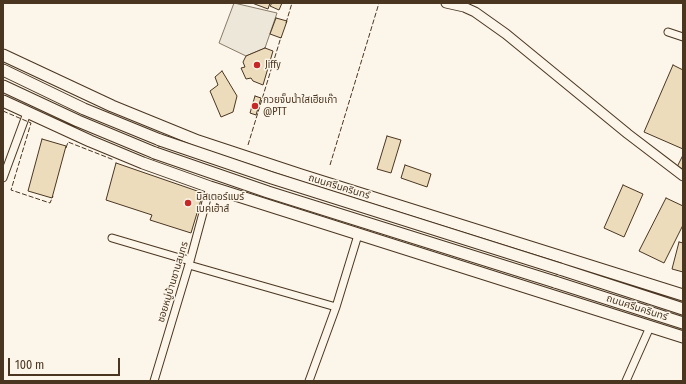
<!DOCTYPE html>
<html>
<head>
<meta charset="utf-8">
<style>
  body { margin:0 }
  #map { position:relative; width:686px; height:384px; overflow:hidden; background:#fbf6e9; font-family:"Fira Sans Condensed",sans-serif }
  canvas { display:block }
  .frame { position:absolute; inset:0; border:4px solid #4a3520; pointer-events:none }
  .scale { position:absolute; left:8px; top:358px; width:112px; height:18px; box-sizing:border-box; border:2px solid #4a3520; border-top:0; padding-left:5px; font-size:12px; line-height:14px; white-space:nowrap; color:#4a3520; -webkit-text-stroke:3px #fbf6e9; paint-order:stroke }
</style>
</head>
<body>
<div id="map">
<canvas width="686" height="384"></canvas>
<div class="frame"></div>
<div class="scale">100 m</div>
</div>
<script>
const ctx = document.querySelector('canvas').getContext('2d');
ctx.lineJoin = 'round';
function paint(path, color) {
  ctx.fillStyle = color;
  ctx.fill(path, 'evenodd');
}
function toPath(rows) {
  const path = new Path2D();
  for (const r of rows) {
    path.moveTo(r[0], r[1]);
    for (let i = 2; i < r.length; i += 2) path.lineTo(r[i], r[i + 1]);
  }
  return path;
}
function stroke(path, color, width, dash) {
  ctx.strokeStyle = color;
  ctx.lineWidth = width;
  ctx.lineCap = dash ? 'butt' : 'round';
  ctx.setLineDash(dash || []);
  ctx.stroke(path);
}
function label(font, color, halo, rows, align = 'center') {
  ctx.font = font + ' "Fira Sans Condensed","Noto Sans Thai",sans-serif';
  ctx.lineWidth = 3;
  ctx.setLineDash([]);
  ctx.textBaseline = 'middle';
  ctx.strokeStyle = halo;
  ctx.fillStyle = color;
  for (const [text, x, y, turn = 0] of rows) {
    ctx.save();
    ctx.translate(x, y);
    ctx.rotate((+turn || 0) * Math.PI / 180);
    ctx.textAlign = isNaN(turn) ? turn : align;
    if (halo) ctx.strokeText(text, 0, 0);
    ctx.fillText(text, 0, 0);
    ctx.restore();
  }
}
const parking = toPath([
  [234,3,277,13,265,48,246,56,219,43,234,3]
]);
paint(parking, '#ede7d9');
stroke(parking, '#887966', 1);
const building = toPath([
  [252,3,270,3,268,9,252,3],
  [272,3,282,3,279,10,270,6,272,3],
  [276,18,287,21,281,38,270,34,276,18],
  [265,48,273,51,263,85,253,81,251,78,246,79,241,68,245,67,243,62,246,56,265,48],
  [673,65,683,70,683,149,644,132,673,65],
  [222,71,237,96,233,112,221,117,210,91,218,85,215,77,222,71],
  [255,96,261,98,256,115,250,113,255,96],
  [387,136,401,140,391,173,377,169,387,136],
  [42,139,66,146,52,198,28,191,42,139],
  [683,155,683,169,677,167,683,155],
  [116,163,203,193,191,233,150,220,152,215,106,200,116,163],
  [405,165,431,174,427,187,401,178,405,165],
  [623,185,643,194,624,237,604,228,623,185],
  [666,198,683,206,683,225,664,263,639,251,666,198],
  [679,242,683,243,683,272,672,269,679,242]
]);
paint(building, '#ecdcbc');
stroke(building, '#4a3520', 1);
const street = toPath([
  [668,32,683,37],
  [3,178,27,113],
  [112,238,190,261],
  [189,265,336,307],
  [154,381,190,261,210,187],
  [309,381,336,307,358,235],
  [626,381,650,327]
]);
const secondary = toPath([
  [446,3,464,7,475,12,506,34,628,134,683,176]
]);
const primary = toPath([
  [3,55,112,106,198,141,301,175,683,295],
  [3,70,84,109,160,140],
  [3,86,78,121,155,153],
  [3,101,90,141,143,163,210,187,683,337],
  [560,269,683,309],
  [555,282,683,323]
]);
stroke(street, '#4a3520', 9);
stroke(secondary, '#4a3520', 11);
stroke(primary, '#4a3520', 13);
stroke(street, '#fbf6e9', 7);
stroke(secondary, '#fbf6e9', 9);
stroke(primary, '#fbf6e9', 11);
const primaryBridge = toPath([
  [160,140,272,178,560,269],
  [155,153,268,192,555,282]
]);
stroke(primaryBridge, '#4a3520', 13, []);
stroke(primaryBridge, '#fbf6e9', 11);
stroke(toPath([
  [286,23,292,3],
  [3,111,31,123,11,190,50,203,53,196],
  [248,145,281,37],
  [66,148,68,142,114,160],
  [330,165,379,3]
]), '#4a3520', 1, [5, 2]);
for (const [x, y, r, color] of [
  [257,65,4,"#c62828"],
  [255,106,4,"#c62828"],
  [188,203,4,"#c62828"]
]) {
  const dot = new Path2D();
  dot.arc(x, y, r, 0, 2 * Math.PI);
  ctx.fillStyle = color;
  ctx.fill(dot);
  stroke(dot, '#fbf6e9', 1.5);
}
label('10px', '#4a3520', '#fbf6e9', [
  ["Jiffy",265,65],
  ["กวยจั๊บน้ำใสเฮียเก๊า",263,100],
  ["@PTT",263,112],
  ["มิสเตอร์แบร์",196,197],
  ["เบคเฮ้าส์",196,209]
], 'left');
label('10px', '#4a3520', '#fbf6e9', [
  ["ถนนศรีนครินทร์",339,187,17],
  ["ซอยหมู่บ้านชานสมุทร",173,282,-73],
  ["ถนนศรีนครินทร์",637,308,18]
]);
</script>
</body>
</html>
